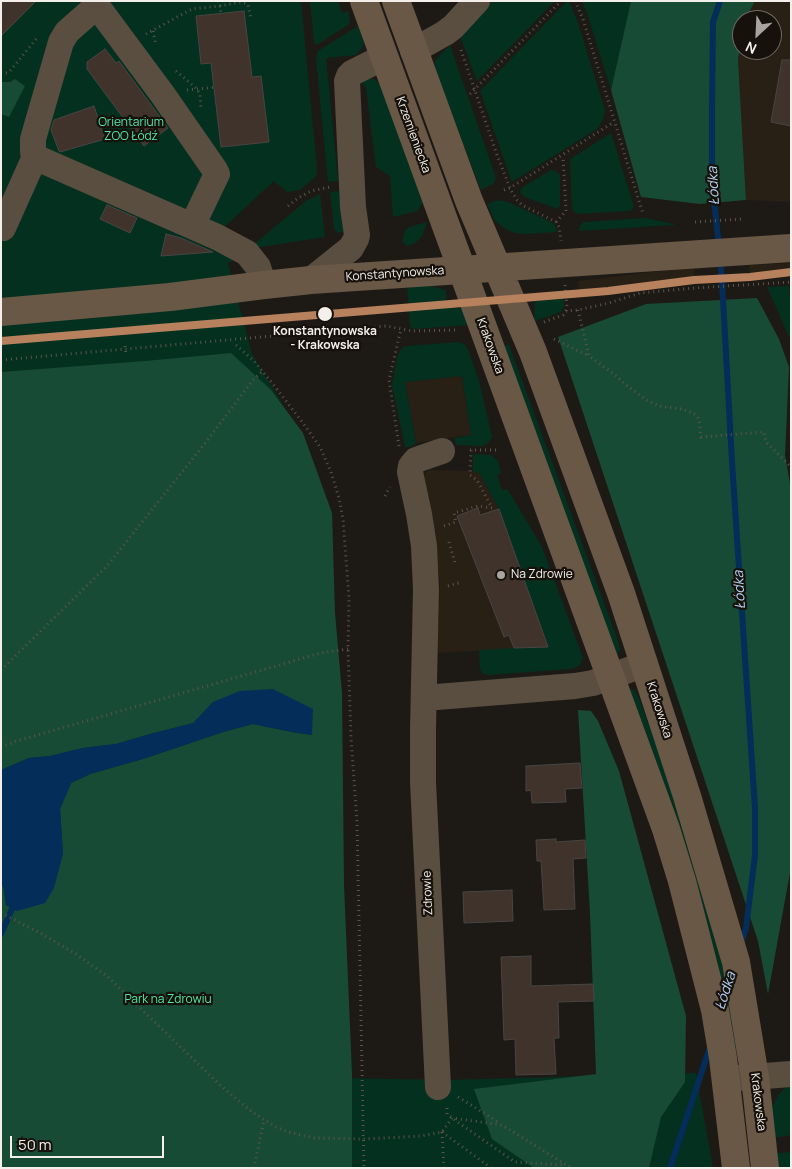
<!DOCTYPE html>
<html>
<head>
<meta charset="utf-8">
<style>
  body { margin:0 }
  #map { position:relative; width:792px; height:1169px; overflow:hidden; background:#1d1a16; font-family:Manrope,sans-serif }
  canvas { display:block }
  .frame { position:absolute; inset:0; border:2px solid #f4efeb; pointer-events:none }
  .north { position:absolute; left:732px; top:10px; width:50px; height:50px; box-sizing:border-box; background:#17110b; border:1px solid #6f6a65; border-radius:50%; rotate:205deg; font-size:14px; font-weight:700; line-height:20px; text-align:center; color:#f4efeb }
  .north::after { content:''; display:block; margin:auto; width:18px; height:22px; background:#a9a4a0; clip-path:polygon(50% 0,100% 100%,50% 72%,0 100%) }
  .scale { position:absolute; left:10px; top:1136px; width:154px; height:22px; box-sizing:border-box; border:2px solid #f4efeb; border-top:0; padding-left:6px; font-size:15px; line-height:18px; white-space:nowrap; color:#f4efeb; -webkit-text-stroke:4px #17110b; paint-order:stroke }
</style>
</head>
<body>
<div id="map">
<canvas width="792" height="1169"></canvas>
<div class="frame"></div>
<div class="north">N</div>
<div class="scale">50 m</div>
</div>
<script>
const ctx = document.querySelector('canvas').getContext('2d');
ctx.lineJoin = 'round';
function paint(path, color) {
  ctx.fillStyle = color;
  ctx.fill(path, 'evenodd');
}
function toPath(rows) {
  const path = new Path2D();
  for (const r of rows) {
    path.moveTo(r[0], r[1]);
    for (let i = 2; i < r.length; i += 2) path.lineTo(r[i], r[i + 1]);
  }
  return path;
}
function stroke(path, color, width, dash) {
  ctx.strokeStyle = color;
  ctx.lineWidth = width;
  ctx.lineCap = dash ? 'butt' : 'round';
  ctx.setLineDash(dash || []);
  ctx.stroke(path);
}
function label(font, color, halo, rows, align = 'center') {
  ctx.font = font + ' Manrope,sans-serif';
  ctx.lineWidth = 4.5;
  ctx.setLineDash([]);
  ctx.textBaseline = 'middle';
  ctx.strokeStyle = halo;
  ctx.fillStyle = color;
  for (const [text, x, y, turn = 0] of rows) {
    ctx.save();
    ctx.translate(x, y);
    ctx.rotate((+turn || 0) * Math.PI / 180);
    ctx.textAlign = isNaN(turn) ? turn : align;
    if (halo) ctx.strokeText(text, 0, 0);
    ctx.fillText(text, 0, 0);
    ctx.restore();
  }
}
paint(toPath([
  [755,1,791,1,791,202,746,200,738,59,742,38,742,50,772,50,772,20,745,20],
  [791,263,791,275,762,279,750,280,749,265],
  [694,267,695,282,579,295,578,281],
  [462,376,471,435,416,443,405,382],
  [429,470,473,471,480,474,499,509,548,647,437,653,440,585,432,515,424,474]
]), '#281f15');
paint(toPath([
  [1,1,301,1,317,170,316,176,300,190,287,192,274,181,223,228,254,244,306,201,320,194,325,237,261,247,228,263,252,354,303,438,337,1078,448,1080,696,1073,713,1168,1,1168],
  [310,1,338,1,342,13,348,11,350,21,349,24,317,45,314,42],
  [490,1,555,1,477,81,459,33],
  [567,1,569,1,572,8,578,23,605,110,603,120,597,129,512,182,480,91],
  [582,1,631,1,611,90,588,16],
  [358,26,364,43,362,48,356,55,326,58,338,181,328,182,316,59,318,51],
  [450,45,495,175,496,179,493,184,481,190,434,68,435,61,437,58],
  [369,78,374,79,380,84,423,203,419,207,418,211,393,217,390,176,376,167,366,87,363,85,363,81],
  [611,133,634,207,630,211,578,214,573,211,572,208,570,159],
  [551,170,556,171,560,175,560,206,558,209,524,197,520,192,523,187],
  [339,191,343,226,349,230,338,233,334,229,330,192],
  [498,200,508,202,553,223,556,228,557,232,524,234,516,233,507,230,500,225,494,219,487,204],
  [645,218,674,224,674,225,579,231,580,226,583,222],
  [427,222,422,236,415,243,407,246,403,243,403,239,405,230,409,227],
  [426,285,439,288,446,291,447,307,464,308,470,325,413,329,410,326,407,286],
  [789,286,791,305,791,341,767,287],
  [564,298,564,307,561,312,535,321,534,314,535,301],
  [459,342,464,344,468,349,479,381,492,437,488,443,482,446,456,445,454,438,471,435,462,376,405,382,416,443,410,447,405,447,392,385,397,358,400,350,405,346],
  [509,345,618,641,620,650,617,655,616,655,501,346],
  [473,454,491,455,498,461,501,473,497,475,502,490,507,489,511,495,542,547,583,658,579,666,571,669,488,675,482,673,480,669,479,650,548,646,499,509,480,474,473,471],
  [631,689,634,690,637,694,660,753,720,950,738,1052,736,1052,629,690],
  [791,1085,791,1135,773,1138,772,1107,778,1095,784,1089],
  [789,1152,791,1153,791,1168,776,1168,774,1154]
]), '#043020');
paint(toPath([
  [631,1,755,1,745,20,742,20,742,38,738,59,746,200,700,204,641,197,611,90],
  [15,79,25,86,9,117,1,114,1,82,10,82],
  [757,298,779,339,789,367,785,455,791,490,791,867,768,994,758,941,558,337,646,304],
  [231,353,271,390,303,433,332,513,335,613,342,693,344,885,352,1074,352,1168,1,1168,1,881,4,890,6,905,17,911,63,854,60,809,71,783,90,774,146,758,223,732,253,724,292,732,312,735,213,702,194,723,150,734,116,744,83,748,50,756,29,758,1,770,1,372,145,361],
  [578,710,591,711,598,721,619,771,686,1016,685,1082,661,1117,649,1168,534,1168,492,1139,474,1089,596,1074,590,913]
]), '#184b35');
paint(toPath([
  [273,689,313,709,312,735,292,732,253,724,223,732,146,758,90,774,71,783,60,809,63,854,54,888,45,903,17,911,6,905,4,890,1,881,1,770,29,758,50,756,83,748,116,744,150,734,193,723,213,702,240,691]
]), '#042d5a');
stroke(toPath([
  [719,246,712,182,712,108,713,22,720,1],
  [720,258,722,281,732,462,755,808,755,855,746,928,741,943],
  [1,934,12,909],
  [670,1168,711,1044]
]), '#042d5a', 6);
const building = toPath([
  [1,1,36,1,1,36,1,1],
  [244,11,252,77,261,76,269,142,221,147,211,63,201,64,196,16,244,11],
  [105,49,116,63,119,61,168,128,144,146,87,69,87,62,105,49],
  [782,60,791,60,791,126,771,122,782,60],
  [94,106,105,139,60,152,59,151,51,130,54,120,94,106],
  [107,205,137,218,130,233,100,219,107,205],
  [166,234,181,238,213,252,161,256,166,234],
  [478,508,480,515,499,509,548,647,514,648,509,635,504,637,457,516,478,508],
  [580,763,582,788,565,789,566,802,532,803,531,790,526,791,526,766,580,763],
  [556,839,556,842,585,840,586,858,573,859,575,909,544,910,541,861,537,861,536,840,556,839],
  [512,890,513,921,464,923,463,892,512,890],
  [531,956,531,986,593,984,594,1001,558,1002,559,1038,554,1038,556,1074,516,1075,515,1039,504,1040,501,957,531,956]
]);
paint(building, '#40332b');
stroke(building, '#484542', 1);
stroke(toPath([
  [218,1,220,6,241,2,245,3,248,5,251,19],
  [575,1,583,19,643,214],
  [153,31,156,45],
  [146,34,192,9,220,6,221,14],
  [461,50,497,155,510,188,516,199,522,205,556,222,559,227,561,241],
  [176,71,197,89,200,94,201,109],
  [1,72,7,73,10,71,37,38],
  [187,90,217,87],
  [470,94,561,1],
  [504,190,510,188,614,122],
  [288,206,298,198,311,191,330,187],
  [556,222,566,211,563,156],
  [695,222,742,219],
  [565,285,567,307,566,311],
  [578,310,589,356,614,374,626,385,648,401,659,406,682,409,693,413,697,416,699,420,701,437,764,432,766,442,791,467],
  [544,322,563,315,566,311,578,310,609,303,640,293,695,288,791,282],
  [554,339,589,356],
  [236,345,254,361,272,383,303,423,320,447,331,472,339,498,343,519,349,598,348,649,351,738,357,822,364,1168],
  [125,346,126,355],
  [1,360,386,326,412,331,459,330],
  [399,446,389,380,401,329],
  [470,450,499,450],
  [385,496,390,487],
  [444,526,456,522,454,513,478,506,492,508,477,480,470,475,471,450],
  [449,542,456,566],
  [448,586,462,582],
  [1,670,107,566,206,442,253,380,263,371],
  [1,747,17,741,321,653,348,649],
  [1,913,42,934,76,954,108,977,220,1085,252,1112,276,1127,288,1132,314,1138,364,1139,421,1136,442,1132,452,1118,502,1125,571,1168],
  [458,1097,500,1123],
  [447,1108,447,1114,456,1121,515,1162,564,1165],
  [442,1132,491,1168],
  [442,1132,444,1168],
  [254,1168,264,1120]
]), '#5c544b', 3, [1, 4]);
stroke(toPath([
  [413,51,445,33,453,27,477,1],
  [37,158,33,152,33,139,61,42,67,32,92,10,94,8,97,8,100,10,163,95,215,170,217,174,215,178,192,226],
  [3,228,33,161,37,158,217,237,247,253,258,267,264,285],
  [311,280,351,248,356,239,357,235,353,207,347,81,349,76,352,73,384,57],
  [424,698,575,686,593,683,645,664],
  [726,1079,791,1074],
  [438,1087,423,782,423,729,426,590,424,546,419,514,410,472,411,466,416,460,442,451]
]), '#5a4e40', 26);
stroke(toPath([
  [364,1,666,829,682,881,715,1010,723,1058,736,1168],
  [396,1,469,201,533,352,621,593,687,796,736,962,755,1077,765,1168],
  [1,312,170,297,264,285,311,280,791,248]
]), '#695846', 28);
stroke(toPath([
  [1,341,608,291,694,280,750,277,791,272]
]), '#b6815c', 8);
for (const [x, y, r, color] of [
  [325,314,8,"#f4efeb"],
  [501,575,5,"#a9a4a0"]
]) {
  const dot = new Path2D();
  dot.arc(x, y, r, 0, 2 * Math.PI);
  ctx.fillStyle = color;
  ctx.fill(dot);
  stroke(dot, '#17110b', 2);
}
label('12px', '#52e7a9', '#17110b', [
  ["Orientarium",131,123],
  ["ZOO Łódź",131,137],
  ["Park na Zdrowiu",168,1000]
]);
label('12px', '#f4efeb', '#17110b', [
  ["Krzemieniecka",413,135,70],
  ["Konstantynowska",395,274,-4],
  ["Krakowska",490,346,70],
  ["Krakowska",659,710,72],
  ["Zdrowie",428,893,-92],
  ["Krakowska",758,1102,83]
]);
label('bold 12px', '#f4efeb', '#17110b', [
  ["Konstantynowska",325,332],
  ["- Krakowska",325,346]
]);
label('12px', '#f4efeb', '#17110b', [
  ["Na Zdrowie",511,575]
], 'left');
label('italic 14px', '#b4d2f8', '#17110b', [
  ["Łódka",714,186,-93],
  ["Łódka",740,590,-93],
  ["Łódka",726,991,-72]
]);
</script>
</body>
</html>
